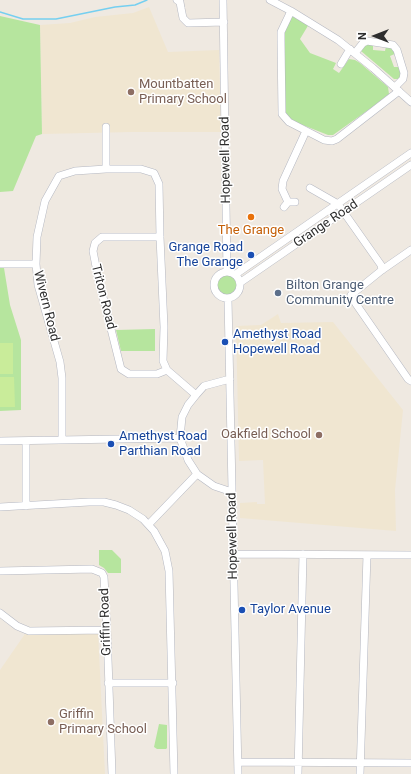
<!DOCTYPE html>
<html>
<head>
<meta charset="utf-8">
<style>
  body { margin:0 }
  #map { position:relative; width:411px; height:774px; overflow:hidden; background:#efe9e1; font-family:Roboto,sans-serif }
  canvas { display:block }
  .north { position:absolute; left:355px; top:16px; width:40px; height:40px; -webkit-text-stroke:3px #fff; paint-order:stroke; rotate:270deg; font-size:11px; font-weight:700; line-height:16px; text-align:center; color:#2e2e2e }
  .north::after { content:''; display:block; margin:auto; width:14px; height:18px; background:#2e2e2e; clip-path:polygon(50% 0,100% 100%,50% 72%,0 100%) }
</style>
</head>
<body>
<div id="map">
<canvas width="411" height="774"></canvas>
<div class="north">N</div>
</div>
<script>
const ctx = document.querySelector('canvas').getContext('2d');
ctx.lineJoin = 'round';
function paint(path, color) {
  ctx.fillStyle = color;
  ctx.fill(path, 'evenodd');
}
function toPath(rows) {
  const path = new Path2D();
  for (const r of rows) {
    if (r.length === 3) {
      path.moveTo(r[0] + r[2], r[1]);
      path.arc(r[0], r[1], r[2], 0, 2 * Math.PI);
      continue;
    }
    path.moveTo(r[0], r[1]);
    for (let i = 2; i < r.length; i += 2) path.lineTo(r[i], r[i + 1]);
  }
  return path;
}
function stroke(path, color, width, dash) {
  ctx.strokeStyle = color;
  ctx.lineWidth = width;
  ctx.lineCap = dash ? 'butt' : 'round';
  ctx.setLineDash(dash || []);
  ctx.stroke(path);
}
function label(font, color, halo, rows, align = 'center') {
  ctx.font = font + ' Roboto,sans-serif';
  ctx.lineWidth = 3;
  ctx.setLineDash([]);
  ctx.textBaseline = 'middle';
  ctx.strokeStyle = halo;
  ctx.fillStyle = color;
  for (const [text, x, y, turn = 0] of rows) {
    ctx.save();
    ctx.translate(x, y);
    ctx.rotate((+turn || 0) * Math.PI / 180);
    ctx.textAlign = isNaN(turn) ? turn : align;
    if (halo) ctx.strokeText(text, 0, 0);
    ctx.fillText(text, 0, 0);
    ctx.restore();
  }
}
paint(toPath([
  [149,7,168,52,219,50,221,132,132,132,42,134,40,25,70,23,95,17,133,13],
  [278,314,281,323,333,322,403,410,395,490,396,531,240,518,240,503,257,502,257,504,265,504,263,460,239,461,236,326,261,325],
  [27,631,98,632,105,774,0,774,0,670]
]), '#f0e6d1');
paint(toPath([
  [291,12,309,24,300,39,310,53,336,63,333,69,339,73,349,59,355,60,360,63,388,87,389,94,371,108,333,135,328,135,290,120,285,113,282,40,285,26],
  [0,16,40,25,42,134,36,136,13,191,0,192],
  [373,44,373,50,385,51,386,46,388,45,397,53,390,56,394,67,401,67,402,73,399,79,394,79,361,51,363,45],
  [0,268,4,268,10,305,21,340,21,410,0,411],
  [227,285,10],
  [155,329,155,351,121,351,116,330],
  [99,550,112,550,121,559,121,573,108,573,104,568,99,565],
  [159,724,167,725,167,748,166,749,157,749,154,747]
]), '#b6e59e');
paint(toPath([
  [0,343,13,343,13,374,0,374],
  [0,377,14,377,15,407,0,407]
]), '#c9ec9a');
stroke(toPath([
  [0,12,23,19,56,19,115,7,135,5,147,0]
]), '#75cff0', 1.5);
const minor = toPath([
  [177,0,180,2,181,8,183,18,188,23,224,22],
  [223,0,227,272],
  [270,0,291,11,338,40,373,68,411,102],
  [291,11,281,32,281,40,282,114,289,122,324,140,332,141,337,139,399,91],
  [355,53,363,43,367,41,393,45,397,50,404,73,403,79,395,87],
  [341,64,350,49],
  [106,169,106,127],
  [310,188,338,204,381,265,382,270],
  [288,202,282,189,283,181,306,131],
  [284,207,288,202,295,202],
  [160,237,102,237,95,243,93,251,98,277,121,369,129,374,157,374,167,370],
  [411,250,382,270,351,295,356,304,408,379,411,381],
  [0,264,36,264],
  [227,285,13],
  [236,274,411,153],
  [241,282,411,165],
  [228,299,238,774],
  [230,379,204,386,196,395,188,405,182,417,180,438,188,460,197,474,214,486,232,492],
  [62,440,62,378,60,362,38,285,36,264,37,237,45,201,59,176,75,171,106,169,141,169,154,173,159,184,160,237,164,327,163,361,167,370,196,395],
  [0,441,180,438],
  [26,441,26,506],
  [0,507,89,502,104,502,116,505,129,510,143,519,154,531,165,551,169,571,174,774],
  [149,524,197,474],
  [234,554,411,555],
  [0,571,92,569,102,573,104,577,107,630,112,774],
  [0,613,17,626,29,631,107,630],
  [108,683,173,683],
  [238,762,411,763],
  [298,774,303,554],
  [360,774,367,555]
]);
stroke(minor, '#b4b7c1', 8);
stroke(minor, '#fff', 7);
for (const [x, y, r, color] of [
  [131,92,4,"#8d6e63"],
  [251,217,4,"#e8710a"],
  [251,255,4,"#1a4fb4"],
  [278,293,4,"#5c6f8a"],
  [225,342,4,"#1a4fb4"],
  [319,435,4,"#8d6e63"],
  [111,444,4,"#1a4fb4"],
  [242,610,4,"#1a4fb4"],
  [51,722,4,"#8d6e63"]
]) {
  const dot = new Path2D();
  dot.arc(x, y, r, 0, 2 * Math.PI);
  ctx.fillStyle = color;
  ctx.fill(dot);
  stroke(dot, '#fff', 1.5);
}
label('13px', '#785e54', '#fff', [
  ["Mountbatten",139,85],
  ["Primary School",139,100],
  ["Oakfield School",311,435,"right"],
  ["Griffin",59,715],
  ["Primary School",59,730]
], 'left');
label('13px', '#2e2e2e', '#fff', [
  ["Hopewell Road",226,160,-91],
  ["Grange Road",326,224,-34],
  ["Triton Road",103,297,76],
  ["Wivern Road",46,306,76],
  ["Hopewell Road",233,536,-91],
  ["Griffin Road",106,622,-92]
]);
label('13px', '#c56008', '#fff', [
  ["The Grange",251,231]
]);
label('13px', '#164399', '#fff', [
  ["Grange Road",243,248,"right"],
  ["The Grange",243,263,"right"],
  ["Amethyst Road",233,335],
  ["Hopewell Road",233,350],
  ["Amethyst Road",119,437],
  ["Parthian Road",119,452],
  ["Taylor Avenue",250,610]
], 'left');
label('13px', '#4e5e75', '#fff', [
  ["Bilton Grange",286,286],
  ["Community Centre",286,301]
], 'left');
</script>
</body>
</html>
